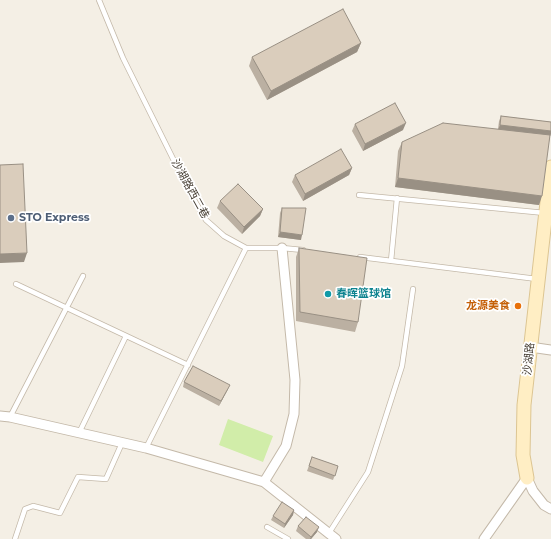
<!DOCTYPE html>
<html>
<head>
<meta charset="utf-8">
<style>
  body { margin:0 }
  canvas { display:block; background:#f4efe5 }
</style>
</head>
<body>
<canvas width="551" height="539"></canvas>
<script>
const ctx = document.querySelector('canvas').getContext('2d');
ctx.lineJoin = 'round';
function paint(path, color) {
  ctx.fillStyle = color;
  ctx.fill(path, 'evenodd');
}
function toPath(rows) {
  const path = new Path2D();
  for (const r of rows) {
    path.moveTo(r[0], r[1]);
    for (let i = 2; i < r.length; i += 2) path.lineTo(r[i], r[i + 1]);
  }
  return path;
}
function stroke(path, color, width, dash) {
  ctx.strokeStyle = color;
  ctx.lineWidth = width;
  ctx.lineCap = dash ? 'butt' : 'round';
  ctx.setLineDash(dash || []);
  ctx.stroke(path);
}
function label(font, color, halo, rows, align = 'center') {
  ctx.font = font + ' Montserrat,"Noto Sans SC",sans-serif';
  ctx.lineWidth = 3.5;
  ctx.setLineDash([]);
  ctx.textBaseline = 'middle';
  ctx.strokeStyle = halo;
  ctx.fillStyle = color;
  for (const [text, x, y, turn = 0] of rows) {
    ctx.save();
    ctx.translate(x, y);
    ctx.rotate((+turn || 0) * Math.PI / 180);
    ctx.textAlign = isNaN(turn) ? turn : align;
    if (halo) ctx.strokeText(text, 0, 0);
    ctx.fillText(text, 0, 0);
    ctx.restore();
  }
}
paint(toPath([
  [228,419,273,436,263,462,219,445]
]), '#d1eda9');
const lane = toPath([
  [99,0,123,58,190,193,206,220,224,236,246,248,282,248,303,250],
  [359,195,545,213],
  [360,257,537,279],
  [391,261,397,198],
  [16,284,188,365],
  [10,417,83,276],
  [79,433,126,336],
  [146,448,246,248],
  [267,527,288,539],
  [329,533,368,472,402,366,413,289],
  [15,539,25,509,33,506,60,513,78,477,106,479,122,443]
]);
const street = toPath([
  [530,347,551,350],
  [0,416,10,417,146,448,264,482,336,539],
  [264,482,286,446,294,414,295,380,282,248],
  [484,539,527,478,533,491,544,505,551,509]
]);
const secondary = toPath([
  [527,478,523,455,524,405,551,167]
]);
stroke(lane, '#c4b9a9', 6);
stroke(street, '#c4b9a9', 11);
stroke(secondary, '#dcc592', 15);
stroke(lane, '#fff', 4.5);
stroke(street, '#fff', 9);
stroke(secondary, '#ffeec4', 13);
paint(toPath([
  [361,43,357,52,267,100,249,66,252,57],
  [501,116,551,122,551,134,550,136,539,205,395,187,398,151,402,142,498,129,499,121],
  [355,124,403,130,363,151,352,131],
  [352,168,349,175,303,201,292,182,295,175],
  [220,201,263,209,260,216,242,234,217,208],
  [282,208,301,240,278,237,280,213],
  [299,248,358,322,355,332,296,321,296,257],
  [184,382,228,389,219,406,183,387],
  [312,457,338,466,333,480,307,471],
  [294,510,293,515,284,528,271,520,273,516],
  [298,526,317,532,311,539,306,539,296,531]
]), '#bbb0a2');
paint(toPath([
  [361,43,357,52,267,100,271,91],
  [406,123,403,130,363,151,365,144],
  [500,125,551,131,551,134,550,136,498,130],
  [352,168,349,175,303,201,305,194],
  [398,178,542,196,539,205,395,187],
  [263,209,260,216,242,234,244,227],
  [280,232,302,235,301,240,278,237],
  [27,253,24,262,0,263,0,254],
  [230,385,228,389,219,406,221,401],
  [294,510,293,515,284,528,285,524],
  [319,527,317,532,311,539,310,539,311,537]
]), '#999084');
const building = toPath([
  [343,9,361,43,271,91,252,57,343,9],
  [395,103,406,123,365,144,355,124,395,103],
  [501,116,551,122,551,131,500,125,501,116],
  [443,123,550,135,542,196,398,178,402,142,443,123],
  [341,149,352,168,305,194,295,175,341,149],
  [23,164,27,253,0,254,0,165,23,164],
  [238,184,263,209,244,227,220,201,238,184],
  [282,208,306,208,302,235,280,232,282,208],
  [299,248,367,258,358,322,300,312,299,248],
  [193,366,230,385,221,401,184,382,193,366],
  [312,457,338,466,335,476,309,466,312,457],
  [282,502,294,510,285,524,273,516,282,502],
  [306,517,319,527,311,537,298,526,306,517]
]);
paint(building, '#dacdbc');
stroke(building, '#999084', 1);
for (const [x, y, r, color] of [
  [11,218,4,"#5c6f8a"],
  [328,294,4,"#0f9aa8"],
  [518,306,4,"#e8710a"]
]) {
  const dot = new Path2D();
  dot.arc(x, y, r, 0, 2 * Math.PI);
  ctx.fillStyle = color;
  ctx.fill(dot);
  stroke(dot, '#fff', 1.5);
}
label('11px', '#473f34', '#fff', [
  ["沙湖路西二巷",190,189,61],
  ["沙湖路",529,359,-84]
]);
label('bold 11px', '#4e5e75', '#fff', [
  ["STO Express",19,218]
], 'left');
label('bold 11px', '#0d838f', '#fff', [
  ["春晖篮球馆",336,294]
], 'left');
label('bold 11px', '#c56008', '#fff', [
  ["龙源美食",510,306]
], 'right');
</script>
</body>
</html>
